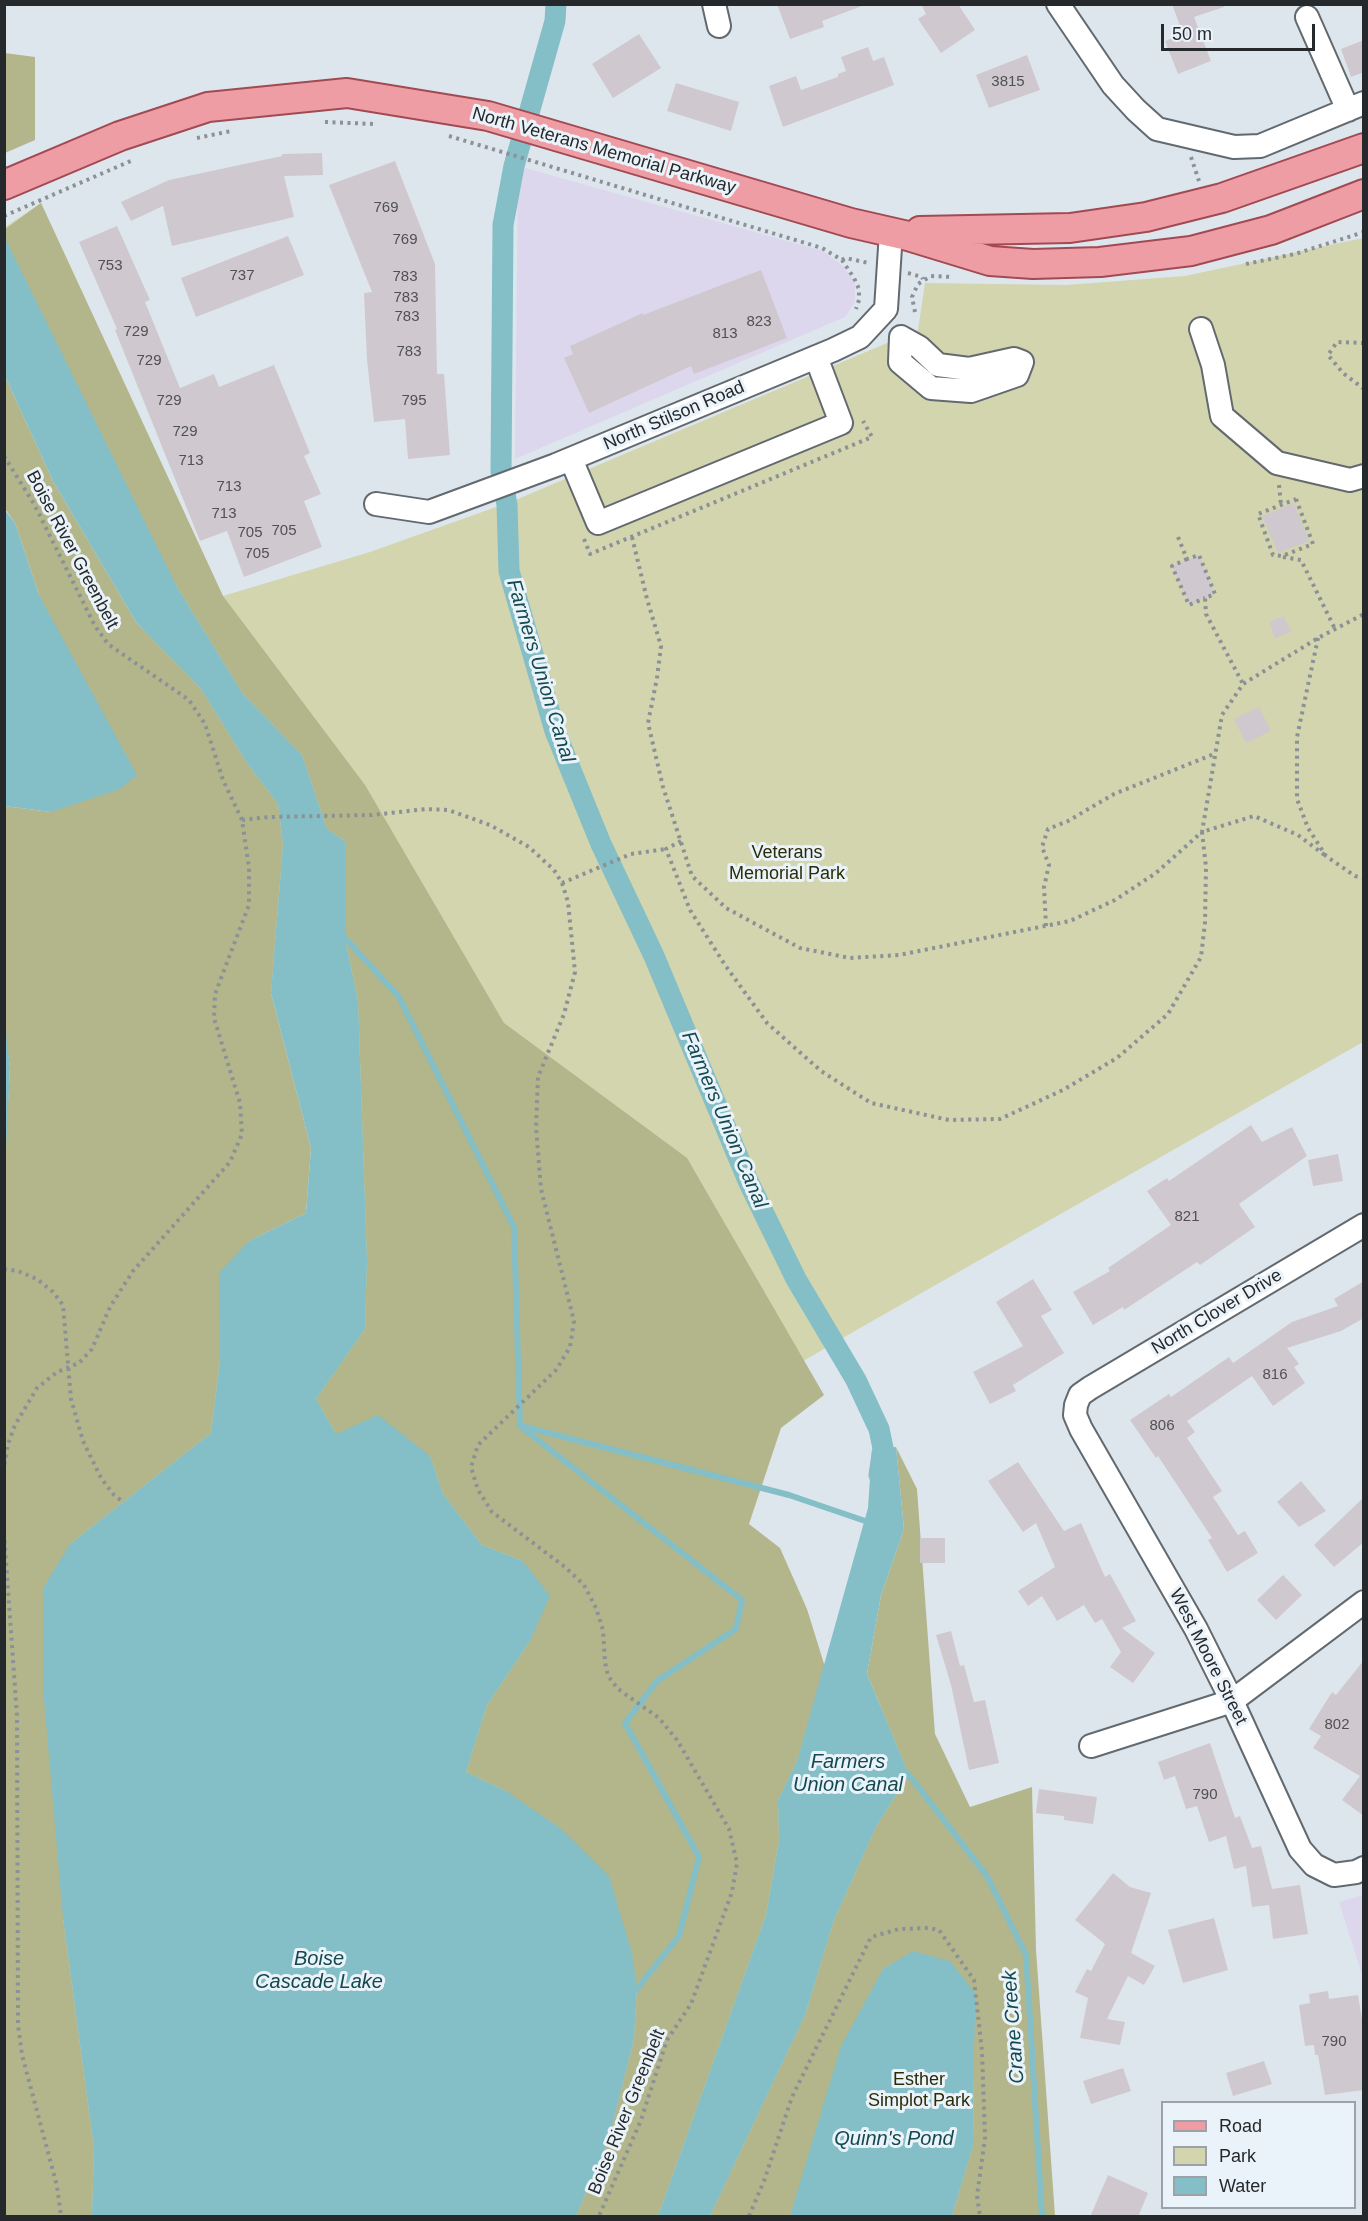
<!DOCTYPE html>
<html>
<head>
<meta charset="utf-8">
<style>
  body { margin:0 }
  #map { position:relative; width:1368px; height:2221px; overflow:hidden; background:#dee6ed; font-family:Helvetica,sans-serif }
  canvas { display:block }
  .frame { position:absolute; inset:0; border:6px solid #26292b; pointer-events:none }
  .legend { position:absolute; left:1161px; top:2101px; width:195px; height:108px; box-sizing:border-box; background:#ebf3fa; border:2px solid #9ca2a7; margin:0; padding:8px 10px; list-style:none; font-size:18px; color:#26292b }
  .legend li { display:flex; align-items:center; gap:12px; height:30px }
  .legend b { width:30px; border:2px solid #9ca2a7 }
  .scale { position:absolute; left:1161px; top:24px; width:154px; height:27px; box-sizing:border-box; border:3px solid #26292b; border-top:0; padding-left:8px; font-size:18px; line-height:21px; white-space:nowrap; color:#26292b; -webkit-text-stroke:4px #ebf3fa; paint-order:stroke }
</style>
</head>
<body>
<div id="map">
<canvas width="1368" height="2221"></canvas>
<div class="frame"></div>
<ul class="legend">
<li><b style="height:8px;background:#ef9da4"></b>Road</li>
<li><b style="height:16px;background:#d2d5ad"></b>Park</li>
<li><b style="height:16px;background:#84bec6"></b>Water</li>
</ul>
<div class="scale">50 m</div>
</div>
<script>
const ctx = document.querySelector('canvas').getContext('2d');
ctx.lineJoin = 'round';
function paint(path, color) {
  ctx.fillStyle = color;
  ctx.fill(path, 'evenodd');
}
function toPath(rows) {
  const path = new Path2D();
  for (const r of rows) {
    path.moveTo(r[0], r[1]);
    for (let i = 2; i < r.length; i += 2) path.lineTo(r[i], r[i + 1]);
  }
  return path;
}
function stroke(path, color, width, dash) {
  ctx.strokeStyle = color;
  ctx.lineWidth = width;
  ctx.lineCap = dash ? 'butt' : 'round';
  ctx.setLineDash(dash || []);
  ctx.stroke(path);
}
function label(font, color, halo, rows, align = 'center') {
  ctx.font = font + ' Helvetica,sans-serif';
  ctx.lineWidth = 6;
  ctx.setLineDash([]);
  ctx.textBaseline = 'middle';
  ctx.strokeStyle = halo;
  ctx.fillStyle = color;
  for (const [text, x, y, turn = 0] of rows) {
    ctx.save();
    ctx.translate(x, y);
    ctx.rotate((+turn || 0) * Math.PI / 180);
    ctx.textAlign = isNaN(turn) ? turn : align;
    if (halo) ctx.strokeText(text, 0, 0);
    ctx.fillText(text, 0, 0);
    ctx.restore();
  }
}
paint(toPath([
  [518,166,823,251,843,266,855,282,855,302,845,317,515,459],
  [1363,1895,1364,1895,1363,1978,1339,1902]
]), '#ddd7ed');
paint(toPath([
  [41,203,223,596,370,552,513,501,918,330,925,283,1066,285,1185,276,1363,238,1363,1042,853,1332,517,1528,935,1734,1055,2216,5,2216,5,1170,366,1261,5,238,5,227]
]), '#d2d5ad');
paint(toPath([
  [5,53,35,57,35,140,5,153],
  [41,203,223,596,365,785,504,1023,687,1158,824,1395,781,1428,749,1524,780,1548,807,1609,825,1667,797,1761,778,1800,779,1841,766,1915,658,2216,576,2216,608,2142,634,2039,637,1989,506,1791,466,1772,487,1705,530,1641,523,1561,482,1545,443,1494,430,1456,336,1434,316,1399,365,1329,367,1261,358,1001,345,938,345,841,327,829,302,755,243,694,177,587,5,277,4,230],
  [5,376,53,481,136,622,201,689,247,763,278,804,283,844,271,993,311,1148,306,1213,249,1241,220,1361,211,1433,70,1544,63,1918,94,2148,92,2216,4,2216,4,1170,10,1068,4,1024,5,806,51,812,39,595,15,523,5,509],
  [896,1447,917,1489,935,1734,970,1807,1032,1787,1036,1950,1055,2216,952,2216,974,2142,973,2074,803,2176,790,2216,710,2216,805,2015,834,1920,877,1825,909,1775,867,1674,881,1595,904,1529]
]), '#b3b68a');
paint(toPath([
  [5,238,177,587,243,694,302,755,327,829,345,841,345,938,358,1001,367,1261,365,1329,316,1399,336,1434,378,1415,430,1456,443,1494,482,1545,523,1561,550,1596,530,1641,487,1705,466,1772,506,1791,560,1828,609,1876,632,1953,637,1989,634,2039,608,2142,576,2216,92,2216,94,2148,63,1918,43,1687,43,1588,70,1544,211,1433,220,1361,219,1273,249,1241,306,1213,311,1148,271,993,283,844,278,804,247,763,201,689,136,622,53,481,5,376],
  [4,509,15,523,39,595,137,775,120,789,51,812,5,806],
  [5,1024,10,1068,5,1170,4,1024],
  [896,1447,904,1529,881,1595,867,1674,909,1775,877,1825,834,1920,805,2015,710,2216,658,2216,766,1915,779,1841,778,1800,797,1761,868,1508,872,1449],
  [913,1951,950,1961,976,1994,973,2074,974,2142,952,2216,790,2216,841,2046,883,1969]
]), '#84bec6');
stroke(toPath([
  [345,938,399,997,514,1227,520,1426,742,1600,736,1629,657,1681,625,1723,699,1857,679,1936,637,1989],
  [525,1427,789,1495,871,1523],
  [903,1771,909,1775,987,1876,1026,1955,1042,2216]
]), '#84bec6', 6);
stroke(toPath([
  [556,4,555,21,514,166,503,225,501,471,507,505,509,571,555,731,601,844,654,956,749,1183,796,1279,856,1380,879,1429,883,1448,879,1475]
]), '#84bec6', 21);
paint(toPath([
  [777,4,862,4,862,6,822,21,824,27,790,39],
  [921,4,958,4,975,30,941,53,918,19,926,14],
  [1172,4,1223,4,1224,7,1194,17,1211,61,1178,74,1165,41,1183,34],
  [639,34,661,68,613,98,592,64],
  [1364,40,1364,72,1351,77,1341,49],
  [868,47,873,61,884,57,894,85,783,127,769,86,796,76,801,90,838,77,838,74,846,71,841,57],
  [1027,55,1040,90,989,108,976,75],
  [676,83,739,102,731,131,667,111],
  [322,153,323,175,284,176,294,217,172,246,163,206,131,221,121,202,169,180,282,156,282,154],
  [395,161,435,264,437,374,444,374,450,455,408,459,405,419,374,422,367,360,364,293,372,292,329,185],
  [117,226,150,300,145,302,180,388,214,374,219,387,274,365,310,453,304,456,321,494,304,501,322,547,244,577,227,531,200,541,115,330,117,329,79,242],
  [288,236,304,275,196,317,181,278],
  [761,270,787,338,694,374,691,366,589,413,564,358,573,354,570,346,643,313,643,315],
  [1294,503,1309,541,1278,553,1262,516],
  [1199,555,1215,594,1189,605,1172,566],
  [1284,616,1291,632,1275,638,1269,622],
  [1259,707,1271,731,1246,743,1234,719],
  [1251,1125,1262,1142,1292,1127,1307,1156,1239,1204,1255,1227,1200,1265,1197,1262,1124,1310,1123,1307,1093,1325,1073,1292,1110,1271,1108,1268,1171,1225,1147,1191,1167,1178,1169,1181],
  [1338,1154,1343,1181,1313,1186,1308,1160],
  [1033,1279,1052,1310,1041,1316,1064,1353,1013,1385,1016,1391,990,1404,973,1372,1023,1346,996,1302],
  [1364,1281,1364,1318,1341,1331,1287,1348,1299,1364,1294,1367,1305,1383,1273,1406,1252,1376,1187,1421,1195,1432,1187,1438,1222,1491,1213,1497,1238,1535,1245,1531,1258,1553,1227,1572,1208,1540,1212,1538,1158,1456,1156,1458,1130,1420,1169,1394,1171,1397,1229,1357,1233,1363,1292,1322,1338,1306,1334,1299],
  [1018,1462,1064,1531,1081,1523,1105,1577,1110,1574,1136,1621,1122,1628,1155,1653,1133,1683,1110,1667,1121,1652,1102,1619,1095,1623,1084,1605,1057,1621,1042,1596,1028,1606,1018,1591,1055,1567,1036,1523,1023,1532,988,1481],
  [1301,1481,1326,1511,1299,1527,1277,1502],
  [1364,1497,1364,1542,1334,1567,1314,1545],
  [920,1538,945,1538,945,1563,920,1563],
  [1283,1575,1302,1595,1276,1620,1257,1600],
  [951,1631,960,1666,964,1665,974,1702,985,1700,999,1763,969,1770,951,1685,936,1635],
  [1364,1660,1364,1816,1342,1800,1360,1776,1313,1748,1321,1736,1309,1729,1332,1692,1336,1695],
  [1210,1743,1235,1818,1240,1816,1252,1848,1261,1846,1272,1889,1300,1885,1308,1934,1273,1939,1269,1905,1252,1907,1246,1866,1234,1869,1226,1836,1209,1842,1197,1806,1186,1809,1175,1776,1164,1780,1158,1762],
  [1039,1789,1097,1797,1093,1824,1064,1820,1064,1816,1036,1813],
  [1113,1873,1130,1887,1151,1893,1131,1953,1155,1966,1144,1985,1128,1976,1107,2019,1125,2022,1120,2045,1080,2038,1088,1998,1075,1992,1087,1969,1091,1971,1105,1944,1075,1920],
  [1214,1918,1228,1970,1183,1983,1168,1930],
  [1328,1991,1329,1999,1358,1995,1364,2031,1364,2090,1325,2095,1318,2055,1315,2055,1314,2045,1305,2046,1299,2005,1310,2003,1309,1994],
  [1264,2061,1272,2084,1233,2096,1226,2073],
  [1123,2068,1131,2091,1091,2104,1083,2081],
  [1108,2175,1148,2193,1138,2217,1090,2217]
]), '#d0c8cf');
const minor = toPath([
  [714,4,719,26],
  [1058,4,1113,85,1136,110,1157,129,1234,147,1260,146,1364,103],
  [1307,17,1348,110],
  [1201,329,1213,365,1222,416,1277,463,1350,480,1364,476],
  [901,337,919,347,938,365,969,369,1014,359,1022,362,1017,375,971,391,931,388,900,362,901,337],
  [571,459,598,523,841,423,816,357],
  [376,504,429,512,556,465,833,350,860,337,886,309,891,232],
  [1364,1225,1090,1388,1080,1395,1076,1405,1075,1415,1081,1429,1196,1629,1232,1701,1300,1849,1314,1865,1334,1875,1356,1872,1364,1868],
  [1091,1746,1232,1701,1364,1602]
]);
const major = toPath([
  [4,185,120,136,208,107,347,93,488,116,851,223,908,236,990,261,1033,264,1100,262,1191,251,1271,230,1364,194],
  [920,231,1070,228,1146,217,1222,198,1364,148]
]);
stroke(minor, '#62696f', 26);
stroke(major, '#a24a53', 32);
stroke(toPath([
  [325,122,374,124],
  [449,136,822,248,842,260,854,278,859,289,859,300,856,309],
  [197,138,231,131],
  [1191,157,1199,181],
  [4,216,133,160],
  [842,260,845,258,869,263],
  [1246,264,1295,254,1364,232],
  [908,273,922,277,923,279],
  [915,312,912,297,918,284,931,276,952,277],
  [1364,343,1337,342,1328,355,1343,373,1364,389],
  [4,456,34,504,95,626,108,644,189,700,205,724,223,780,242,820,249,868,249,905,215,994,214,1018,240,1103,242,1134,230,1162,133,1271,110,1307,92,1349,79,1363,57,1372,37,1388,15,1425,8,1444,4,1467],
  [1279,485,1281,505],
  [1296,499,1313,544,1282,556,1273,555,1258,514,1296,499],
  [632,537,647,599,661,646,657,678,648,723,663,787,692,876,726,908,800,948,850,958,899,955,1070,921,1115,900,1156,873,1202,832,1222,715,1243,684,1318,638,1364,614],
  [1178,537,1187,559,1199,555,1215,594,1205,598,1206,614,1243,684],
  [584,539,590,554,872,437,863,421],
  [1283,557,1301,560,1335,629],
  [1187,559,1172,566,1189,605,1205,598],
  [1318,638,1297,737,1297,799,1308,828,1326,856,1355,876,1364,878],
  [242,820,269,817,372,815,426,809,448,810,490,825,529,847,554,870,562,883,631,854,666,849],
  [681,841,666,849,690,910,725,965,767,1023,821,1071,871,1103,949,1120,1000,1119,1063,1090,1117,1058,1168,1014,1201,957,1205,923,1206,867,1202,832,1254,816,1298,835,1326,856],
  [562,883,568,902,575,972,564,1014,538,1077,536,1127,541,1189,574,1321,570,1347,556,1370,478,1445,471,1467,478,1490,492,1512,565,1567,584,1585,596,1608,603,1630,605,1662,608,1676,618,1689,659,1718,677,1740,729,1829,737,1863,732,1892,691,2004,667,2040,641,2120,599,2216],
  [1046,926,1044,887,1049,865,1042,847,1048,829,1068,821,1114,794,1214,754],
  [4,1269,18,1271,37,1279,53,1292,63,1305,71,1399,76,1417,83,1441,101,1478,114,1495,123,1502],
  [4,1533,17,1716,18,2025,22,2055,57,2186,61,2216],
  [749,2216,764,2181,792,2097,871,1937,899,1929,928,1928,939,1930,974,1980,982,2051,985,2138,977,2196,980,2216]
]), '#8b9196', 4, [3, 4.5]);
stroke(minor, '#fff', 22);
stroke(major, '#ef9da4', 28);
label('15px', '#505154', null, [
  ["3815",1008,82],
  ["769",386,208],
  ["769",405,240],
  ["753",110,266],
  ["737",242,276],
  ["783",405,277],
  ["783",406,298],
  ["783",407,317],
  ["823",759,322],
  ["729",136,332],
  ["813",725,334],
  ["783",409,352],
  ["729",149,361],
  ["729",169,401],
  ["795",414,401],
  ["729",185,432],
  ["713",191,461],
  ["713",229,487],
  ["713",224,514],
  ["705",284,531],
  ["705",250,533],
  ["705",257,554],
  ["821",1187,1217],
  ["816",1275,1375],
  ["806",1162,1426],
  ["802",1337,1725],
  ["790",1205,1795],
  ["790",1334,2042]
]);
label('18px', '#26292b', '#ebf3fa', [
  ["North Veterans Memorial Parkway",604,151,16],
  ["North Stilson Road",674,416,-23],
  ["Boise River Greenbelt",72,550,62],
  ["North Clover Drive",1217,1312,-31],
  ["West Moore Street",1208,1657,63],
  ["Boise River Greenbelt",627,2112,-68]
]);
label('18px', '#2b2c07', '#ebf3fa', [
  ["Veterans",787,853],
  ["Memorial Park",787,874],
  ["Esther",919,2080],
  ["Simplot Park",919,2101]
]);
label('italic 20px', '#154950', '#ebf3fa', [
  ["Farmers Union Canal",540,671,73],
  ["Farmers Union Canal",724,1120,67],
  ["Farmers",848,1762],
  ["Union Canal",848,1785],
  ["Boise",319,1959],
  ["Cascade Lake",319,1982],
  ["Crane Creek",1014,2027,-94],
  ["Quinn's Pond",894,2139]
]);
</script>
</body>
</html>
